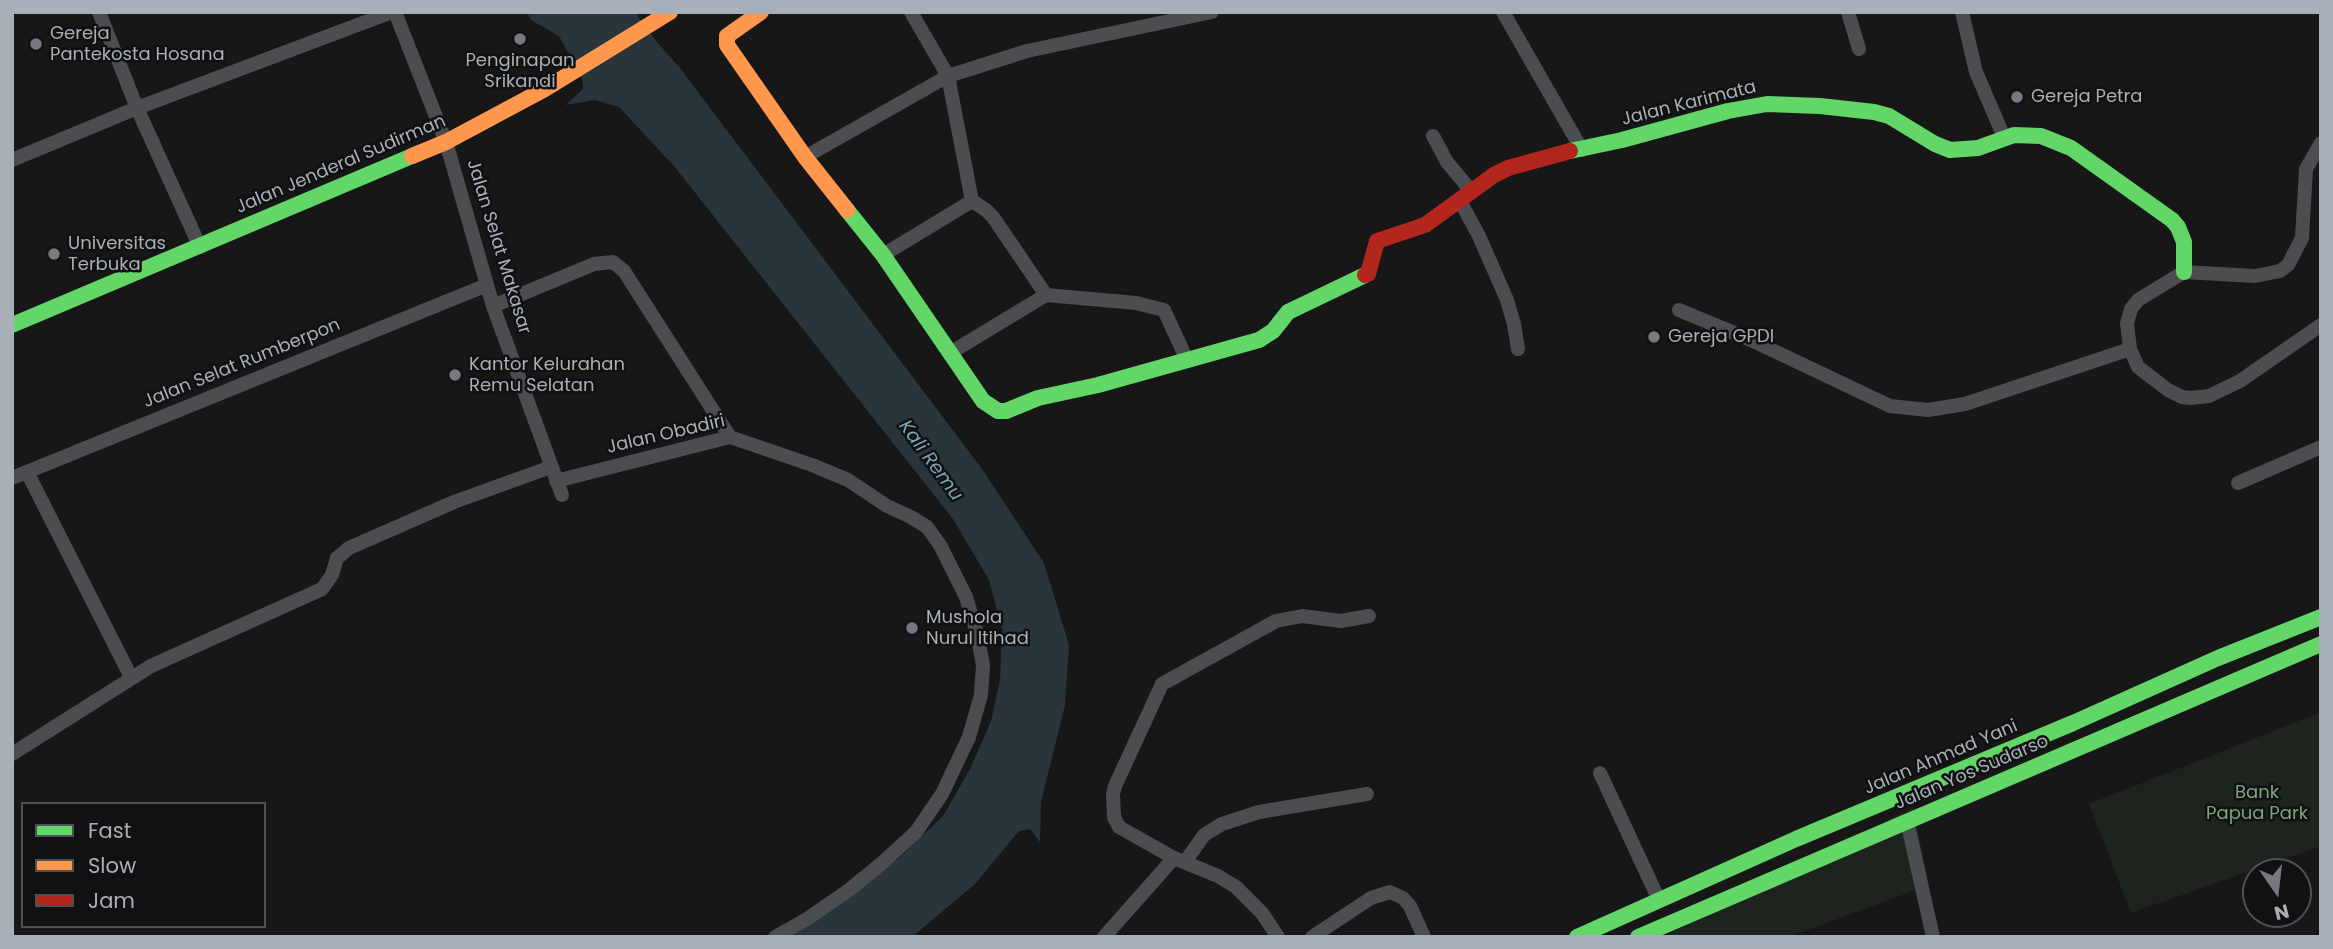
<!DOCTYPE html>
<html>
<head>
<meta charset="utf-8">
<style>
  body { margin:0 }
  #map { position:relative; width:2333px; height:949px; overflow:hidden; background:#171717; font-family:Poppins,sans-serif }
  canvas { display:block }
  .frame { position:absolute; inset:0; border:14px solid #a7afb9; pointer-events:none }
  .legend { position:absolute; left:21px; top:802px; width:245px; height:126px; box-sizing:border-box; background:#111113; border:2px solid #4d5055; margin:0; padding:9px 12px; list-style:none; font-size:21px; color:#a7afb9 }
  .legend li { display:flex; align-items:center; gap:14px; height:35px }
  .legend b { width:35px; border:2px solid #4d5055 }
  .north { position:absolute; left:2242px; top:858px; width:70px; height:70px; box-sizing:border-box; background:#111113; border:2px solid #4d5055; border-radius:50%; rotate:166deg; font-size:19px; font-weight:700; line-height:28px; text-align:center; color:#a7afb9 }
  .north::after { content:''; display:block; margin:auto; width:24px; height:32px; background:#757a80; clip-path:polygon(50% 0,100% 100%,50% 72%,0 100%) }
</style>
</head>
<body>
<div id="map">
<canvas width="2333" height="949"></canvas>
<div class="frame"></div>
<ul class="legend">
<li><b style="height:9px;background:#63d668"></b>Fast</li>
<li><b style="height:9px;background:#ff974d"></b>Slow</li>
<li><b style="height:9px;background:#b3261e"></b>Jam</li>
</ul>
<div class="north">N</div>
</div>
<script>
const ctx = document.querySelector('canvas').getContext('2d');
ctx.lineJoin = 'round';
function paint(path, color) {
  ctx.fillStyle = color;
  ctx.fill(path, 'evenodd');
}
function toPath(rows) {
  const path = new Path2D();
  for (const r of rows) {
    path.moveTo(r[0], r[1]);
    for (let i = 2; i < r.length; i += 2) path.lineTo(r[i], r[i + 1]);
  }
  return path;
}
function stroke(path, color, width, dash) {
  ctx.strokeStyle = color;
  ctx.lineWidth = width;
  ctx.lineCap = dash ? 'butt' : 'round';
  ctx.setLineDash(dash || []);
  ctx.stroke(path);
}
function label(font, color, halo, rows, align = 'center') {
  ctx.font = font + ' Poppins,sans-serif';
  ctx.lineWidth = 5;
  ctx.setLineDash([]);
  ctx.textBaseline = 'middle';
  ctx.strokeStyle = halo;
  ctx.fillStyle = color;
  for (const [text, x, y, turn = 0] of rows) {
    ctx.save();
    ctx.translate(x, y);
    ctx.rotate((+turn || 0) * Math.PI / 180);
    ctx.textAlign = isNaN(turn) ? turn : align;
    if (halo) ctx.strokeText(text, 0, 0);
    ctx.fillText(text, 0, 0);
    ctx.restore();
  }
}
paint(toPath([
  [2321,712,2321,846,2131,913,2089,804],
  [1913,807,1929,885,1789,937,1663,937]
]), '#1c241d');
paint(toPath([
  [527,12,635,12,656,41,680,68,982,469,1044,563,1069,645,1065,705,1041,802,1040,842,1030,829,1019,831,975,884,912,937,789,937,899,858,943,816,971,767,991,721,1000,680,1002,629,989,580,953,519,674,166,619,107,595,100,566,105,583,89,582,79,559,36,531,20]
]), '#29353a');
stroke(toPath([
  [99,12,137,108,200,247],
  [395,12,446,142,493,306,562,495],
  [911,12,948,76,972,201],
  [1503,12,1582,150],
  [1848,12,1859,49],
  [1962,12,1976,72,2004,137],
  [1433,136,1447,162,1472,192],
  [2321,143,2306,169,2302,238,2288,265,2280,271,2255,276,2184,272,2138,300,2131,309,2127,323,2130,349,2138,367,2168,390,2182,397,2190,398,2209,396,2240,381,2321,325],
  [805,157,948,76,1027,51,1212,12],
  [12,160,137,108,392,12],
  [1460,201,1479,236,1507,300,1514,324,1518,349],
  [883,255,972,201,986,210,993,217,1046,295],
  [493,306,594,264,613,262,624,271,730,437],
  [1679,310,1751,340,1890,406,1928,410,1965,404,2130,349],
  [950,353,1046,295,1136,303,1164,310,1187,360],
  [27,472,131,677],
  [12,478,487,285],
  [556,481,730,437,812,465,848,480,887,506,911,517,927,527,940,545,966,597,977,633,983,665,981,695,969,737,942,794,916,832,882,863,849,890,807,919,775,937],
  [2238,483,2321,447],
  [12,754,151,666,322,589,332,575,337,558,349,548,454,502,551,467],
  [1600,773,1659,900],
  [1907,821,1933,937],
  [1185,862,1204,835,1222,824,1259,812,1367,794],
  [1104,937,1174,858],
  [1278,937,1262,913,1236,887,1218,876,1174,858,1119,827,1114,817,1113,794,1115,786,1162,684,1276,621,1302,616,1341,621,1369,616],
  [1312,937,1371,898,1390,892,1403,898,1410,906,1424,937]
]), '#4b4d50', 14);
stroke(toPath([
  [1570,151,1622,140,1728,111,1767,104,1820,106,1874,112,1889,116,1935,144,1950,150,1978,148,2014,135,2041,136,2071,148,2172,220,2178,227,2184,242,2184,272],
  [847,210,883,255,983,401,998,411,1006,411,1038,398,1098,385,1259,340,1273,331,1288,312,1365,275],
  [12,325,412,156],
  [1577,937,1796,839,2073,723,2218,658,2321,617],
  [1638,937,2321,644]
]), '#63d668', 16);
stroke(toPath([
  [761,12,727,36,727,45,805,157,847,210],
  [412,156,446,142,545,89,670,12]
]), '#ff974d', 16);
stroke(toPath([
  [1365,275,1368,274,1377,241,1425,225,1494,175,1508,168,1570,151]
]), '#b3261e', 16);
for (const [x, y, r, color] of [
  [520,39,7,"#757a80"],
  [36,44,7,"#757a80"],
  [2017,97,7,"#757a80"],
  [54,254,7,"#757a80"],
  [1654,337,7,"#757a80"],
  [455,375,7,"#757a80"],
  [912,628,7,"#757a80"]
]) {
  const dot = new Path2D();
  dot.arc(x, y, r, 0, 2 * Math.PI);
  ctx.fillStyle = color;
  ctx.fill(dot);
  stroke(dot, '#111113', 2.5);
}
label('18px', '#a7afb9', '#111113', [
  ["Gereja",50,34],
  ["Pantekosta Hosana",50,55],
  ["Penginapan",520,61,"center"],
  ["Srikandi",520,82,"center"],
  ["Gereja Petra",2031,97],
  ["Universitas",68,244],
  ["Terbuka",68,265],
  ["Gereja GPDI",1668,337],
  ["Kantor Kelurahan",469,365],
  ["Remu Selatan",469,386],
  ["Mushola",926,618],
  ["Nurul Itihad",926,639]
], 'left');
label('18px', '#a7afb9', '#111113', [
  ["Jalan Karimata",1689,104,-14],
  ["Jalan Jenderal Sudirman",341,165,-23],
  ["Jalan Selat Makasar",498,247,73],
  ["Jalan Selat Rumberpon",242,364,-22],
  ["Jalan Obadiri",666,435,-13],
  ["Jalan Ahmad Yani",1941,758,-23],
  ["Jalan Yos Sudarso",1972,773,-23]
]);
label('18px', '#80a57d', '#111113', [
  ["Bank",2257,793],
  ["Papua Park",2257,814]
]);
label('italic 19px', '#7ba3b6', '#111113', [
  ["Kali Remu",930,461,54]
]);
</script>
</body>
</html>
